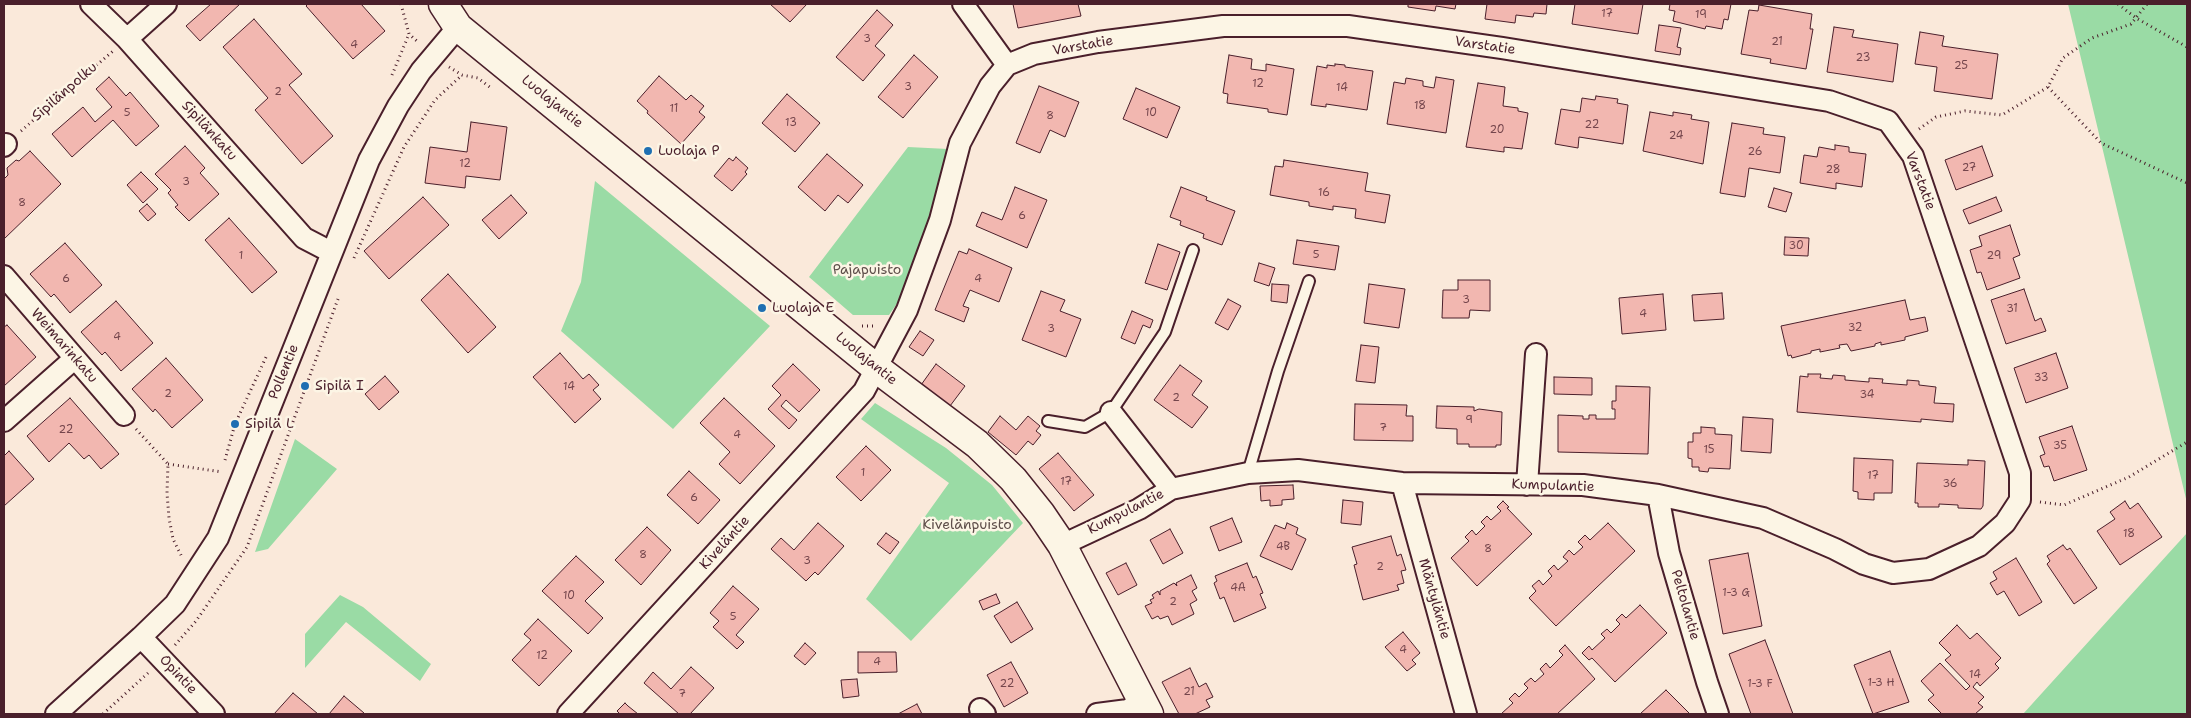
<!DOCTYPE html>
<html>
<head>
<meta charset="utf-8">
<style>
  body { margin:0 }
  #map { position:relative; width:2191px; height:718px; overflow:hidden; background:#fae9da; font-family:"Shantell Sans",sans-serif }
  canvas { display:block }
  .frame { position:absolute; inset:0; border:5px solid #4a1f2b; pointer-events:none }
</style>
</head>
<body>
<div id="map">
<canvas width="2191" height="718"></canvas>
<div class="frame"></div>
</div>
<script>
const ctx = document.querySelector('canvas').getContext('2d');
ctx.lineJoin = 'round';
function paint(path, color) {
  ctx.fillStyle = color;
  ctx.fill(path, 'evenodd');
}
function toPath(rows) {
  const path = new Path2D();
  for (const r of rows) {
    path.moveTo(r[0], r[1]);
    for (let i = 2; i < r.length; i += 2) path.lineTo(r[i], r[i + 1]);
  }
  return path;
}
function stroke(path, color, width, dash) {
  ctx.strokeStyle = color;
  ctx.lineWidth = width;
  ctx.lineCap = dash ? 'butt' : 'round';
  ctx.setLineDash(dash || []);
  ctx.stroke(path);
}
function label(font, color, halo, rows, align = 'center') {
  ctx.font = font + ' "Shantell Sans",sans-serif';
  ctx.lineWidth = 5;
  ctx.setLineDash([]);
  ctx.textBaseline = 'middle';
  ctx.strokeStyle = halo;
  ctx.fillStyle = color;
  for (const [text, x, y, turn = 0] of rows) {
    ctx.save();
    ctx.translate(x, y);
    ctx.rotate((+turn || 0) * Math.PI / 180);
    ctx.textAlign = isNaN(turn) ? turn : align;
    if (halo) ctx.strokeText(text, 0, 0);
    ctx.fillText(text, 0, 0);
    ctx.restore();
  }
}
paint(toPath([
  [2068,4,2187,4,2187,503],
  [908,147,948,149,929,217,903,295,889,315,853,315,809,277],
  [595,181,770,326,673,429,561,331,581,282],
  [875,403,946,448,992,485,1023,523,911,641,866,599,949,483,861,419],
  [295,439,337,469,268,549,255,552],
  [2187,533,2187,714,2023,714],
  [340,595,363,607,431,664,420,681,346,622,305,668,305,634]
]), '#9adba5');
const building = toPath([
  [211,4,240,4,200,41,186,26,211,4],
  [308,4,361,4,385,31,353,59,306,6,308,4],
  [770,4,807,4,790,22,770,4],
  [1013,4,1078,4,1081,16,1018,28,1013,4],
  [1408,4,1456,4,1455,9,1436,6,1435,11,1408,7,1408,4],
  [1487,4,1547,4,1546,14,1534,13,1533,17,1516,15,1515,23,1485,19,1487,4],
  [1575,4,1643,4,1638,34,1572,24,1575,4],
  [1670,4,1731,4,1728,20,1724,19,1722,29,1706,26,1705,29,1673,21,1675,11,1669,10,1670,4],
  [1759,5,1812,14,1810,29,1813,29,1806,69,1770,63,1771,59,1741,54,1749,10,1758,11,1759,5],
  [877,10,893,25,875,46,885,55,863,81,836,57,877,10],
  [254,19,302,74,289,85,333,136,302,164,255,110,268,98,223,47,254,19],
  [1659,25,1681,28,1677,47,1681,48,1680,55,1655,51,1659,25],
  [1834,27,1854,30,1852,37,1898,44,1893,82,1827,72,1834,27],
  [1920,32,1944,36,1942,46,1998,54,1992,99,1934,91,1937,67,1915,64,1920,32],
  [914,55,938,77,903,118,878,97,914,55],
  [1229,55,1252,59,1251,69,1266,71,1266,64,1294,69,1287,115,1268,112,1268,109,1227,103,1228,94,1223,93,1229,55],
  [1335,64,1345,65,1345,67,1373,71,1367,110,1326,104,1326,107,1311,105,1317,66,1327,68,1327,65,1335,66,1335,64],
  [659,76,686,100,691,95,704,106,699,112,705,117,681,144,647,113,648,111,637,101,659,76],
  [109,77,126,96,130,92,159,126,136,146,113,120,72,157,52,134,83,107,95,122,112,107,96,89,109,77],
  [1436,77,1454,80,1446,133,1387,124,1394,82,1405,84,1406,78,1423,81,1423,86,1434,88,1436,77],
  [1478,83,1505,87,1503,106,1518,108,1518,111,1528,113,1522,149,1504,147,1504,152,1466,147,1478,83],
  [1039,86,1079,102,1065,137,1050,130,1040,153,1016,143,1039,86],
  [1136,88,1180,107,1167,138,1123,119,1136,88],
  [787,94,820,123,795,152,762,123,787,94],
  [1596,96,1618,99,1617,103,1628,105,1623,144,1579,137,1578,148,1555,144,1561,109,1580,112,1582,98,1595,100,1596,96],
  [1650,112,1673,116,1673,112,1692,115,1691,119,1709,122,1703,164,1643,151,1650,112],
  [471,122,507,127,500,180,466,176,465,188,425,183,430,147,467,152,471,122],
  [1732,123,1764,128,1763,134,1785,137,1780,173,1749,168,1745,197,1720,193,1732,123],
  [1835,145,1849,147,1849,152,1866,154,1862,187,1836,183,1836,189,1800,183,1804,155,1817,157,1819,147,1835,150,1835,145],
  [185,146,205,168,200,173,219,194,189,221,175,207,178,205,168,193,171,190,155,174,185,146],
  [1982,146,1993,176,1956,190,1945,160,1982,146],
  [30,151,61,184,4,239,4,179,8,175,7,168,16,160,19,161,30,151],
  [827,154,863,185,848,203,838,195,825,211,798,187,827,154],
  [736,157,748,168,745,172,747,174,732,191,714,176,729,158,733,161,736,157],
  [1284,160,1368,173,1365,191,1390,195,1385,223,1355,218,1356,209,1333,206,1333,210,1309,206,1309,202,1270,195,1275,166,1283,167,1284,160],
  [141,172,158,189,143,203,127,185,141,172],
  [1015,187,1047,200,1027,248,976,226,982,212,1002,220,1015,187],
  [1181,187,1207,197,1206,200,1235,211,1222,245,1203,238,1204,234,1180,225,1181,221,1170,217,1181,187],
  [1774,188,1792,193,1786,212,1768,207,1774,188],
  [511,195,527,213,499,239,482,220,511,195],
  [423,197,449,225,389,279,364,251,423,197],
  [1996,197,2002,211,1969,224,1963,210,1996,197],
  [147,204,156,214,148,221,139,211,147,204],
  [229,218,277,272,252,293,205,240,229,218],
  [2010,225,2020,255,2013,258,2020,278,1987,290,1981,272,1977,273,1970,250,1982,246,1979,236,2010,225],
  [1785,237,1809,238,1808,256,1784,255,1785,237],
  [1297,240,1339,246,1335,270,1293,264,1297,240],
  [65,243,102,285,70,313,54,294,51,297,30,274,65,243],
  [1158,244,1180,252,1167,290,1145,283,1158,244],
  [969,249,1012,268,999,302,970,290,963,306,969,308,964,322,935,310,959,251,967,254,969,249],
  [1259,263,1275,268,1269,286,1254,281,1259,263],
  [448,274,496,327,468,353,421,300,448,274],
  [1458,280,1490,280,1490,311,1470,310,1469,318,1442,318,1443,290,1458,290,1458,280],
  [1272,284,1289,285,1287,303,1271,301,1272,284],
  [1369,284,1405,289,1399,328,1364,323,1369,284],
  [2024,289,2035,321,2041,318,2046,331,2006,344,1991,300,2024,289],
  [1041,291,1065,300,1060,311,1081,319,1066,357,1022,340,1041,291],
  [1722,293,1724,319,1694,321,1692,295,1722,293],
  [1663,294,1666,330,1622,334,1619,298,1663,294],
  [1228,299,1241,306,1228,330,1215,323,1228,299],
  [1905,300,1910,320,1925,317,1928,331,1905,337,1905,340,1881,345,1881,342,1875,344,1875,346,1851,351,1847,344,1839,345,1840,348,1820,352,1820,349,1811,351,1811,353,1792,358,1791,355,1788,356,1781,326,1905,300],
  [116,301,153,343,121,371,105,352,102,355,81,332,116,301],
  [1132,311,1153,320,1150,328,1143,325,1135,344,1121,338,1132,311],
  [7,325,36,357,4,386,4,327,7,325],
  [920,331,934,340,923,356,909,347,920,331],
  [1361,345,1379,347,1375,383,1356,381,1361,345],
  [560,353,583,379,589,374,599,385,593,390,601,399,575,423,533,377,560,353],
  [2056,353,2068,388,2026,403,2014,368,2056,353],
  [166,358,203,400,172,428,155,409,153,412,132,389,166,358],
  [793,364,820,390,799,412,786,400,781,406,797,420,789,429,768,409,781,395,772,386,793,364],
  [936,364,965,386,950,406,921,385,936,364],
  [1180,365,1202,381,1192,395,1208,407,1192,428,1154,400,1180,365],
  [1808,374,1821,374,1820,378,1832,379,1833,375,1845,376,1845,380,1869,382,1869,378,1883,379,1882,383,1907,385,1907,380,1919,381,1919,385,1936,387,1934,403,1954,404,1953,422,1921,419,1921,422,1797,412,1800,376,1808,377,1808,374],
  [385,376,399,392,379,410,365,394,385,376],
  [1554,377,1592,378,1592,395,1554,394,1554,377],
  [1616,386,1650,387,1648,454,1558,452,1558,415,1583,416,1583,419,1589,419,1589,415,1596,415,1596,419,1615,419,1615,409,1612,409,1612,401,1616,401,1616,386],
  [70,398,119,454,101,469,89,455,84,459,69,443,49,462,27,436,70,398],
  [724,398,775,446,740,484,719,464,730,452,700,423,724,398],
  [1355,404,1407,405,1406,416,1413,416,1413,441,1354,440,1355,404],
  [1437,406,1474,407,1474,411,1479,409,1502,412,1501,445,1496,445,1496,447,1469,447,1469,444,1457,444,1457,429,1436,428,1437,406],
  [1000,416,1016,430,1028,416,1040,426,1036,431,1041,435,1033,445,1028,441,1016,455,988,432,1000,416],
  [1743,417,1773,419,1771,453,1741,451,1743,417],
  [2072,426,2087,470,2054,481,2049,466,2044,467,2040,456,2045,454,2039,437,2072,426],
  [1701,427,1715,428,1715,434,1732,435,1730,469,1709,468,1708,472,1699,471,1699,467,1692,467,1692,459,1688,458,1688,442,1693,442,1693,433,1701,433,1701,427],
  [866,446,891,470,861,501,836,477,866,446],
  [9,451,34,479,4,506,4,456,9,451],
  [1058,453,1094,495,1074,511,1039,469,1058,453],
  [1854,458,1893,460,1892,493,1874,493,1874,500,1858,499,1858,492,1853,491,1854,458],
  [1968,460,1985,461,1983,506,1981,509,1958,508,1958,505,1939,504,1939,507,1918,507,1918,503,1915,503,1917,463,1968,465,1968,460],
  [689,471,720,500,698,524,667,495,689,471],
  [1293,485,1294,499,1282,500,1282,505,1270,506,1270,500,1261,501,1260,486,1293,485],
  [1343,500,1363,502,1361,525,1341,523,1343,500],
  [1503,501,1509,507,1507,508,1532,534,1477,586,1451,558,1469,541,1465,537,1472,530,1476,535,1485,526,1481,522,1487,516,1491,520,1501,511,1497,507,1503,501],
  [2125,501,2130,509,2138,503,2162,537,2120,565,2097,531,2115,519,2110,512,2125,501],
  [1232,518,1242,542,1219,551,1210,527,1232,518],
  [818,523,844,546,818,575,815,572,806,581,771,549,781,538,794,550,818,523],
  [1287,523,1298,528,1296,534,1306,539,1292,570,1260,556,1275,525,1285,529,1287,523],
  [1608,523,1635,551,1556,626,1529,598,1536,591,1532,586,1539,580,1543,585,1552,576,1548,571,1554,565,1558,570,1568,561,1563,557,1569,550,1574,555,1583,547,1578,542,1585,535,1590,540,1608,523],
  [647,527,671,550,641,585,615,560,647,527],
  [1170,529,1183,553,1163,564,1150,540,1170,529],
  [886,533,899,542,890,554,877,544,886,533],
  [1391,536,1397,556,1401,554,1406,570,1401,571,1404,583,1397,585,1399,590,1363,600,1354,565,1357,564,1352,547,1391,536],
  [2063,545,2067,550,2070,548,2097,588,2074,604,2047,564,2050,561,2047,556,2063,545],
  [1748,553,1762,626,1723,634,1709,560,1748,553],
  [576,556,604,582,585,601,603,618,588,634,542,591,576,556],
  [2016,558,2042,602,2019,616,2004,591,1997,595,1990,583,1997,579,1993,572,2016,558],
  [1126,563,1137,585,1118,595,1106,573,1126,563],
  [1247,563,1253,578,1256,576,1263,593,1260,594,1266,608,1234,622,1224,597,1220,599,1214,583,1217,581,1215,576,1247,563],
  [1191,575,1197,588,1192,591,1197,600,1190,604,1194,614,1172,625,1168,616,1160,619,1158,616,1152,619,1145,606,1152,603,1150,600,1154,598,1152,595,1158,591,1160,595,1160,591,1174,583,1177,586,1176,583,1191,575],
  [733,586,759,609,736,635,744,642,737,649,713,627,719,621,710,613,733,586],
  [996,594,1000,603,983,610,979,601,996,594],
  [1017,602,1033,629,1011,643,994,616,1017,602],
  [1640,605,1667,633,1615,682,1592,658,1589,660,1582,653,1589,646,1592,650,1605,638,1601,634,1607,629,1611,633,1620,624,1616,620,1622,614,1626,618,1640,605],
  [538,619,572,651,539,686,512,660,531,640,524,634,538,619],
  [1957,625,1970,639,1977,633,2001,658,1995,664,1999,668,1980,686,1977,682,1973,687,1984,697,1978,703,1983,707,1975,714,1942,714,1928,700,1934,695,1921,681,1940,663,1966,690,1970,686,1945,660,1951,655,1939,643,1957,625],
  [1403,632,1420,653,1412,660,1416,664,1407,671,1385,647,1403,632],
  [1765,640,1793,714,1751,714,1729,654,1765,640],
  [805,643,816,653,805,665,794,656,805,643],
  [1565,645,1595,679,1557,714,1501,714,1513,703,1509,699,1515,693,1519,697,1528,688,1524,684,1531,678,1535,682,1544,674,1540,669,1546,663,1550,668,1563,655,1559,651,1565,645],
  [1890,651,1909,702,1873,714,1854,665,1890,651],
  [858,652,896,652,897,672,858,673,858,652],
  [1011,662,1028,693,1004,707,987,675,1011,662],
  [691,667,714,688,690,714,679,714,644,683,653,672,671,689,691,667],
  [1190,668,1199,687,1206,683,1213,697,1206,700,1210,707,1195,714,1179,714,1162,682,1190,668],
  [857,679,859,696,843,698,841,680,857,679],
  [1666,690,1690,714,1640,714,1666,690],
  [293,693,318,714,274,714,293,693],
  [344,696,364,713,363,714,329,714,344,696],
  [625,703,628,706,638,714,620,714,617,711,625,703],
  [917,704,922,714,898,714,917,704]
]);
paint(building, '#f2b7b0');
stroke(building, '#4a1f2b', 1);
const lane = toPath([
  [1048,421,1085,427,1111,412,1165,332,1193,250],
  [1248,473,1278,371,1309,281]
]);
const street = toPath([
  [91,4,127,39,304,238,331,252],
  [963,4,1007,65],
  [127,39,166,4],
  [4,146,6,144],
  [4,276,124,415],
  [1111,412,1171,489],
  [4,421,74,359],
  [1402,483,1466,714],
  [1527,485,1536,354],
  [1658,495,1669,553,1707,682,1718,714],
  [141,637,214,714],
  [980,709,985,714],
  [56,714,141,637,175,604,218,538,369,160,398,106,421,71,458,27],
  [568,714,864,391,907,310,940,220,960,143,990,86,1007,65,1034,54,1098,42,1223,26,1348,26,1502,48,1829,101,1888,121,1913,156,2020,473,2020,500,2005,523,1979,546,1929,569,1893,573,1864,564,1835,549,1763,518,1658,495,1583,485,1402,483,1298,470,1248,473,1171,489,1139,509,1062,545],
  [1097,714,1128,710,1142,701]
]);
const secondary = toPath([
  [443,4,458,27,876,368,977,444,1013,479,1041,514,1062,545,1149,714]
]);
stroke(lane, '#4a1f2b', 14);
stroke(street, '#4a1f2b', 24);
stroke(secondary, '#4a1f2b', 31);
stroke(toPath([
  [401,4,409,34,419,43],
  [2118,4,2136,18,2187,47],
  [449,67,462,75,478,78,491,88],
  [392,75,409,34],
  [2048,87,2101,143,2187,183],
  [1919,129,1936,117,1965,111,2002,115,2048,87,2063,58,2092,38,2131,24,2147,4],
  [21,131,113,51],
  [354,258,404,147,435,100,462,75],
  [862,326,876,326],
  [136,429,168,464,167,493,169,518,173,539,182,557],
  [225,460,235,424,267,355],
  [168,464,222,472],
  [2040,502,2064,505,2129,477,2187,442],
  [175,645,196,621,247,547,338,299],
  [103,714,148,673]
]), '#4a1f2b', 3, [1, 4]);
stroke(lane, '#fcf5e5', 10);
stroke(street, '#fcf5e5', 20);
stroke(secondary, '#fcf5e5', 28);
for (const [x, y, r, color] of [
  [648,151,5,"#1f6fb2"],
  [762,308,5,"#1f6fb2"],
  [305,386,5,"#1f6fb2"],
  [235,424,5,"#1f6fb2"]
]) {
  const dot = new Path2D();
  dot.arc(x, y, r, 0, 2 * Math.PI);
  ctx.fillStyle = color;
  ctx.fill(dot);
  stroke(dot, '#fcf5e5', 2);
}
label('11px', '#74454c', null, [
  ["17",1607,14],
  ["19",1701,15],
  ["3",867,39],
  ["21",1777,42],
  ["4",354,45],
  ["23",1863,58],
  ["25",1961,66],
  ["12",1258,84],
  ["3",908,87],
  ["14",1342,88],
  ["2",278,92],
  ["18",1420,106],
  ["11",674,109],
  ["5",127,113],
  ["10",1151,113],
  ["8",1050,116],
  ["13",791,123],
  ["22",1592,125],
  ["20",1497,130],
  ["24",1676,136],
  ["26",1755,152],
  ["12",465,164],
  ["27",1969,168],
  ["28",1833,170],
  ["3",186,182],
  ["16",1324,193],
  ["8",22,203],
  ["6",1022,216],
  ["30",1796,246],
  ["5",1316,255],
  ["1",241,256],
  ["29",1994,256],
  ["6",66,279],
  ["4",978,279],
  ["3",1466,300],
  ["31",2012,309],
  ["4",1643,314],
  ["32",1855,328],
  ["3",1051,329],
  ["4",117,337],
  ["33",2041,378],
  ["14",569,387],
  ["2",168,394],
  ["34",1867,395],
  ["2",1176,398],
  ["9",1469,420],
  ["7",1383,428],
  ["22",66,430],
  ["4",737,435],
  ["35",2060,446],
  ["15",1709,450],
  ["1",863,473],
  ["17",1873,476],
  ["17",1066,482],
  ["36",1950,484],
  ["6",694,498],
  ["18",2129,534],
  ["4B",1283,547],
  ["8",1488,549],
  ["8",643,555],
  ["3",807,561],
  ["2",1380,567],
  ["4A",1238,588],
  ["1-3 G",1736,593],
  ["10",569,596],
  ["2",1173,602],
  ["5",733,617],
  ["4",1403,650],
  ["12",542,656],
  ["4",877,662],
  ["14",1975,675],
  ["1-3 H",1881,683],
  ["22",1007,684],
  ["1-3 F",1760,684],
  ["21",1189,692],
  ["7",682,694]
]);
label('14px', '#4a1f2b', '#fcf5e5', [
  ["Varstatie",1083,46,-10],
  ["Varstatie",1485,46,8],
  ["Sipilänpolku",65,92,-41],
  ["Luolajantie",552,102,39],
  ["Sipilänkatu",209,131,48],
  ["Varstatie",1920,181,69],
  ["Weimarinkatu",64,346,49],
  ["Luolajantie",866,359,39],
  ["Pollentie",284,372,-68],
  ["Kumpulantie",1553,486,2],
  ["Kumpulantie",1126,512,-27],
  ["Kiveläntie",725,543,-48],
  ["Mäntyläntie",1434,599,74],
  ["Peltolantie",1685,605,74],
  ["Opintie",178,675,47]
]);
label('14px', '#4a1f2b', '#fcf5e5', [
  ["Luolaja P",658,151],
  ["Luolaja E",772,308],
  ["Sipilä I",315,386],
  ["Sipilä L",245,424]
], 'left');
label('14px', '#5e4e4a', '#fcf5e5', [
  ["Pajapuisto",867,270],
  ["Kivelänpuisto",967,525]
]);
</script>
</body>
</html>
